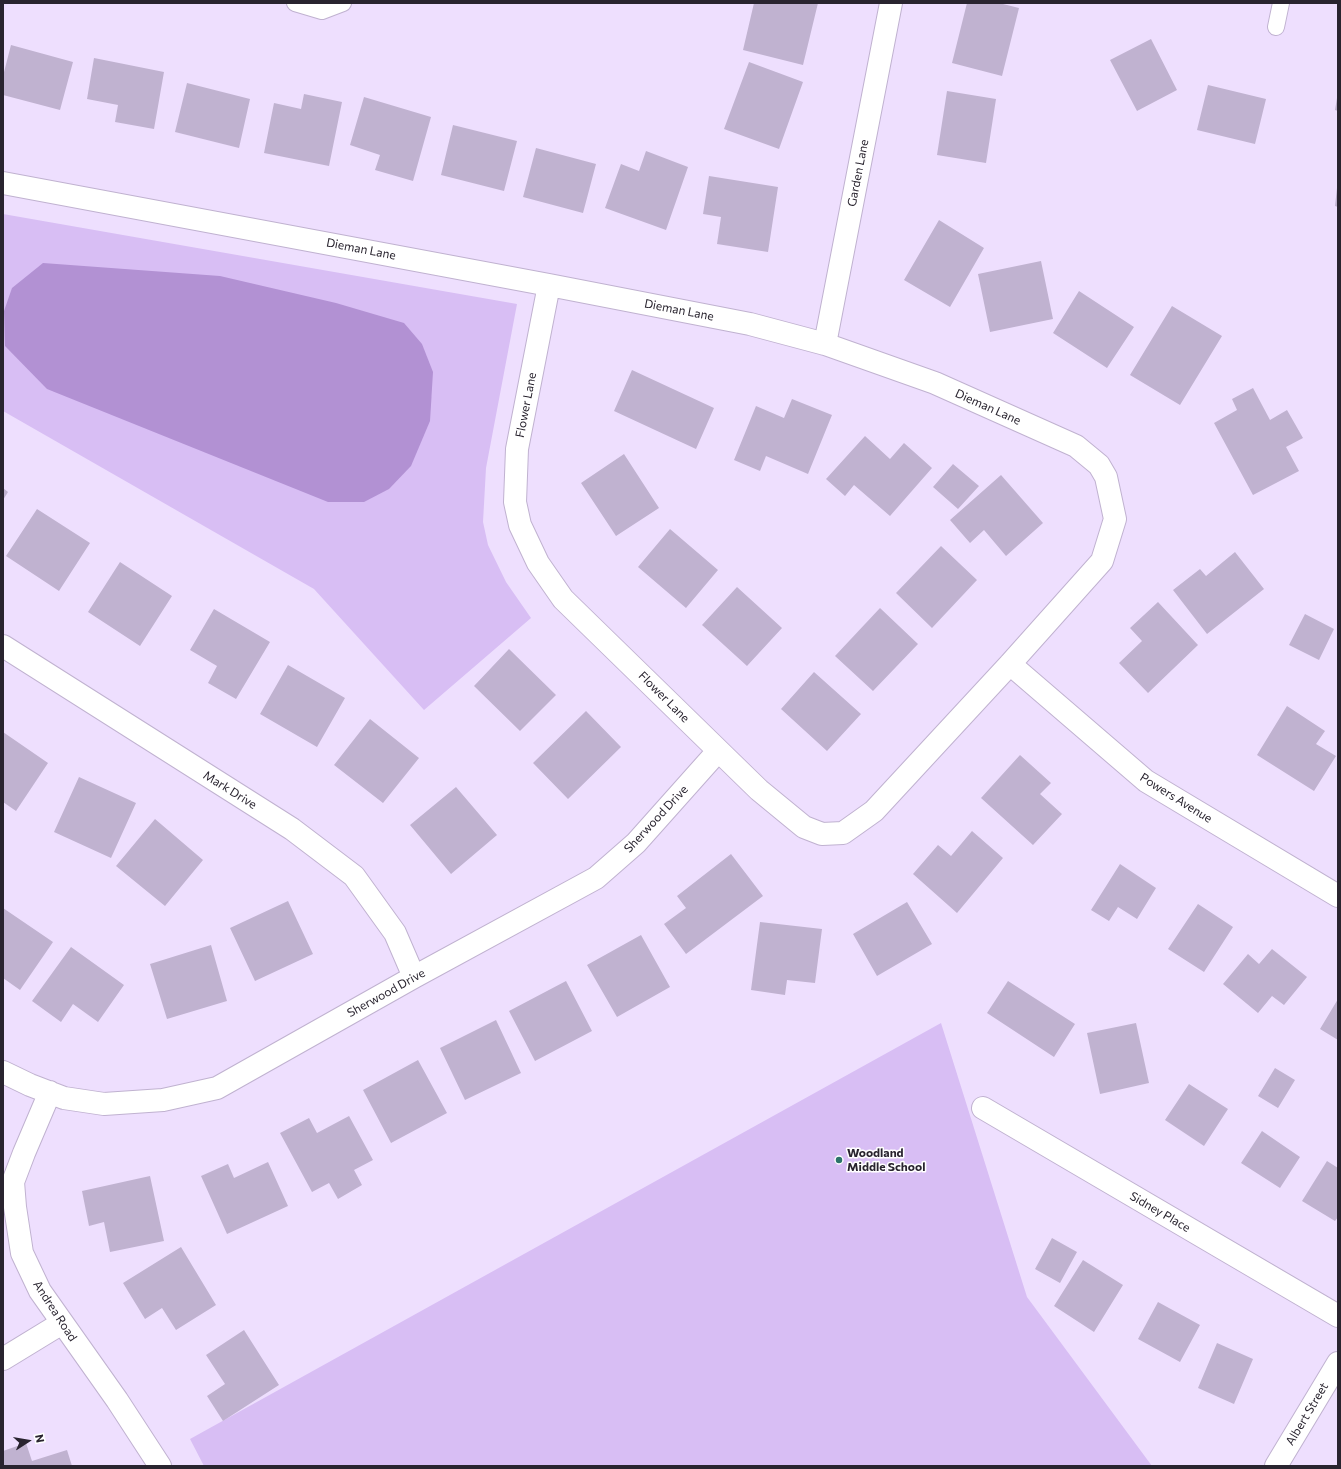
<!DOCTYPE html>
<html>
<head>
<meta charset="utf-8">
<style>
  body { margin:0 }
  #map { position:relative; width:1341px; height:1469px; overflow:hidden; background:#eedffe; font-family:Commissioner,sans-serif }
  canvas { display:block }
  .frame { position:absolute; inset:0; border:4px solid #29242f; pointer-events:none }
  .north { position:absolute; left:8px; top:1421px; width:40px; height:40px; -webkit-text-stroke:3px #fff; paint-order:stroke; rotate:78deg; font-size:11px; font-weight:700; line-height:16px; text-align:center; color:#29242f }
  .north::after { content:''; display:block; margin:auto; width:14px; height:18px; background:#29242f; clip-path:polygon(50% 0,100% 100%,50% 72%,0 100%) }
</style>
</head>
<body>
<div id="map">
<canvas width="1341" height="1469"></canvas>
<div class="frame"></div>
<div class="north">N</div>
</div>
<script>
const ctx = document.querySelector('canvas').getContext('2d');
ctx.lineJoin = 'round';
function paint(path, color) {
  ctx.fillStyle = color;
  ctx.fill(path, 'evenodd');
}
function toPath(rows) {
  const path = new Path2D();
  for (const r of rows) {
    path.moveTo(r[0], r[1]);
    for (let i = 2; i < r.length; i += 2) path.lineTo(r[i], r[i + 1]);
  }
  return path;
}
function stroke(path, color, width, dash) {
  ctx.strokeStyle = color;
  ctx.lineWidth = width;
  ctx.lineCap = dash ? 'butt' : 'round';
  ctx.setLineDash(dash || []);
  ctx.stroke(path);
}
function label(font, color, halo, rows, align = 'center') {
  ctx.font = font + ' Commissioner,sans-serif';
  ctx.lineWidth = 3;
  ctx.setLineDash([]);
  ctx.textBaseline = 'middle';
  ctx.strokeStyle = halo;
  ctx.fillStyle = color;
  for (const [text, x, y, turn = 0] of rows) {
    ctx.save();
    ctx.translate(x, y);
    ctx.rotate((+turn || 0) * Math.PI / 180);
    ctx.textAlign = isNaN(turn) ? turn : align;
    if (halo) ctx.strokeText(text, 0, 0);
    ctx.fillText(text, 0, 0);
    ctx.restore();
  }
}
paint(toPath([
  [3,214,517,304,486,468,483,522,488,545,506,582,531,618,424,710,314,589,3,411],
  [941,1023,1027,1297,1152,1466,204,1466,190,1439]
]), '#d8bef4');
paint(toPath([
  [43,263,220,276,336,303,404,323,422,344,433,372,430,421,411,466,389,489,364,502,328,502,47,389,5,346,4,311,12,288]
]), '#b291d3');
paint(toPath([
  [754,3,818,3,803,65,743,50],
  [967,3,999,3,1019,8,1002,76,952,63],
  [1151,39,1177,90,1137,111,1110,60],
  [11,45,73,62,60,110,3,95,3,76],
  [94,58,164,72,154,129,115,122,118,105,87,99],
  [749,62,803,82,779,149,724,129],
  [187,83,250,99,239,148,175,132],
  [1208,85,1266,99,1255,144,1197,130],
  [947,91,996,99,986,163,937,155],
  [304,94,342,102,329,166,264,153,274,103,301,109],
  [364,97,431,117,413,181,375,170,380,155,350,145],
  [1337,98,1338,98,1338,111,1335,110],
  [453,125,517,141,504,191,441,175],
  [536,148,596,164,583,213,523,197],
  [646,151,688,167,666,230,605,208,621,164,639,171],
  [709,176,778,187,768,252,717,244,721,217,703,214],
  [1337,188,1338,188,1338,207,1335,206],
  [939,220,984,248,950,307,904,280],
  [1041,261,1053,319,990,332,978,274],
  [1079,291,1134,327,1107,368,1053,333],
  [1172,306,1222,336,1180,405,1130,375],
  [632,370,714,408,696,449,614,411],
  [1253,388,1270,420,1287,410,1303,438,1286,447,1299,471,1253,495,1214,423,1237,410,1232,399],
  [792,399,832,415,808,474,766,456,760,471,734,460,756,406,784,418],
  [865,436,890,459,904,443,932,468,890,516,854,485,845,496,826,479],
  [624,454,659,508,616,536,581,483],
  [953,464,979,486,958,509,933,487],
  [1001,475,1043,523,1006,556,984,530,970,543,950,520],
  [3,488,8,492,3,500],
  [37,509,90,543,59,591,6,556],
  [670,529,718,570,686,608,638,567],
  [941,546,977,580,932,628,896,593],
  [1235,552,1264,589,1207,634,1173,590,1200,569,1206,576],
  [120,562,172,596,140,646,88,612],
  [737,587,782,628,747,666,702,625],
  [1158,602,1198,645,1148,693,1119,663,1142,641,1130,628],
  [880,608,918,644,873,691,835,656],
  [214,609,270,642,236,699,208,683,217,666,190,650],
  [1305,614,1334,629,1319,660,1289,645],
  [509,649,556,695,520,731,474,686],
  [288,665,345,698,317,747,260,714],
  [814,672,861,714,827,751,781,709],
  [1287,706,1325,731,1316,744,1336,756,1314,791,1257,755],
  [586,711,621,747,568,799,533,763],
  [370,719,419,758,383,803,334,765],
  [3,732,48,763,16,811,3,802],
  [1020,755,1051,783,1040,794,1062,814,1033,845,981,798],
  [79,777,136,803,111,858,54,832],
  [456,787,497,835,451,874,410,825],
  [155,819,203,860,165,906,116,866],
  [972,831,1003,858,957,913,913,874,938,845,951,856],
  [731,854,763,896,686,954,664,924,686,908,677,896],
  [1120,864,1156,888,1137,919,1118,907,1109,921,1091,910],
  [288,901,313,954,255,981,230,928],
  [907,902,932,944,877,976,853,934],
  [1198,904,1233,927,1204,972,1168,949],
  [3,908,53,942,20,990,3,978],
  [760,922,822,929,815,983,787,980,785,995,751,990],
  [641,935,670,987,617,1017,587,965],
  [211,945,227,1001,167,1019,150,964],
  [71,947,124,985,98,1022,73,1004,61,1022,32,1001],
  [1272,949,1307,977,1284,1005,1272,996,1258,1013,1223,984,1248,954,1259,964],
  [566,981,592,1031,535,1061,509,1011],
  [1008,981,1075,1024,1054,1057,987,1013],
  [1338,999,1338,1040,1320,1029],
  [496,1020,521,1073,465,1100,440,1048],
  [1136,1023,1149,1083,1100,1094,1087,1033],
  [418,1060,447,1113,391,1143,363,1090],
  [1275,1068,1295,1080,1278,1108,1258,1096],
  [1189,1084,1228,1109,1204,1146,1165,1120],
  [349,1116,373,1160,354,1170,362,1185,338,1199,329,1183,312,1192,280,1133,309,1118,317,1133],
  [1262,1131,1300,1157,1280,1188,1241,1163],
  [1327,1161,1338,1168,1338,1217,1335,1221,1302,1201],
  [268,1162,288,1206,227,1234,201,1176,228,1164,234,1178],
  [150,1176,164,1241,110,1252,104,1222,89,1226,82,1191],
  [1052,1238,1077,1252,1060,1283,1035,1269],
  [181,1247,216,1305,176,1330,162,1308,145,1319,123,1283],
  [1083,1260,1123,1285,1094,1332,1054,1306],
  [1158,1302,1200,1325,1180,1362,1138,1339],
  [244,1330,279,1385,223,1421,207,1396,225,1384,206,1355],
  [1217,1343,1253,1359,1234,1404,1198,1388],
  [26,1443,32,1461,67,1450,72,1466,3,1466,3,1451]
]), '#c0b2d0');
const lane = toPath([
  [295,3,322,11,343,3],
  [1276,27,1281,3]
]);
const street = toPath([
  [3,183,549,285,750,324,825,344,935,383,1076,446,1099,465,1106,477,1115,519,1102,561,1010,664,874,811,843,833,822,834,804,827,759,790,563,599,538,563,520,525,515,502,517,449,549,285],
  [825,344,891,3],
  [3,646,292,829,354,876,395,933,414,977],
  [1010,664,1146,781,1338,896],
  [3,1072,30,1085,64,1098,104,1104,163,1100,217,1088,414,977,596,878,636,843,718,751],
  [50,1092,24,1153,13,1182,15,1207,22,1253,40,1291,117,1400,160,1466],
  [983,1108,1338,1316],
  [3,1359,62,1323],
  [1276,1466,1338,1363]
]);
stroke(lane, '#c0b2d0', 18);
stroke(street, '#c0b2d0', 24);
stroke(lane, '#fff', 16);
stroke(street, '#fff', 22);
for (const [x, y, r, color] of [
  [839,1160,4,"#2c736a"]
]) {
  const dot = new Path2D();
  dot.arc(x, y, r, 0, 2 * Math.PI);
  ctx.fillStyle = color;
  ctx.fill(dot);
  stroke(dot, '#fff', 1.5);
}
label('12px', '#29242f', '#fff', [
  ["Garden Lane",858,173,-79],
  ["Dieman Lane",361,249,11],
  ["Dieman Lane",679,310,11],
  ["Flower Lane",526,405,-79],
  ["Dieman Lane",988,407,24],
  ["Flower Lane",664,697,45],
  ["Mark Drive",230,790,32],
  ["Powers Avenue",1176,798,32],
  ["Sherwood Drive",656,819,-47],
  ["Sherwood Drive",386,993,-29],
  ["Sidney Place",1160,1212,30],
  ["Andrea Road",55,1311,57],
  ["Albert Street",1307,1414,-59]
]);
label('bold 12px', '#29242f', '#fff', [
  ["Woodland",847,1153],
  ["Middle School",847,1167]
], 'left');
</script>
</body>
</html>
